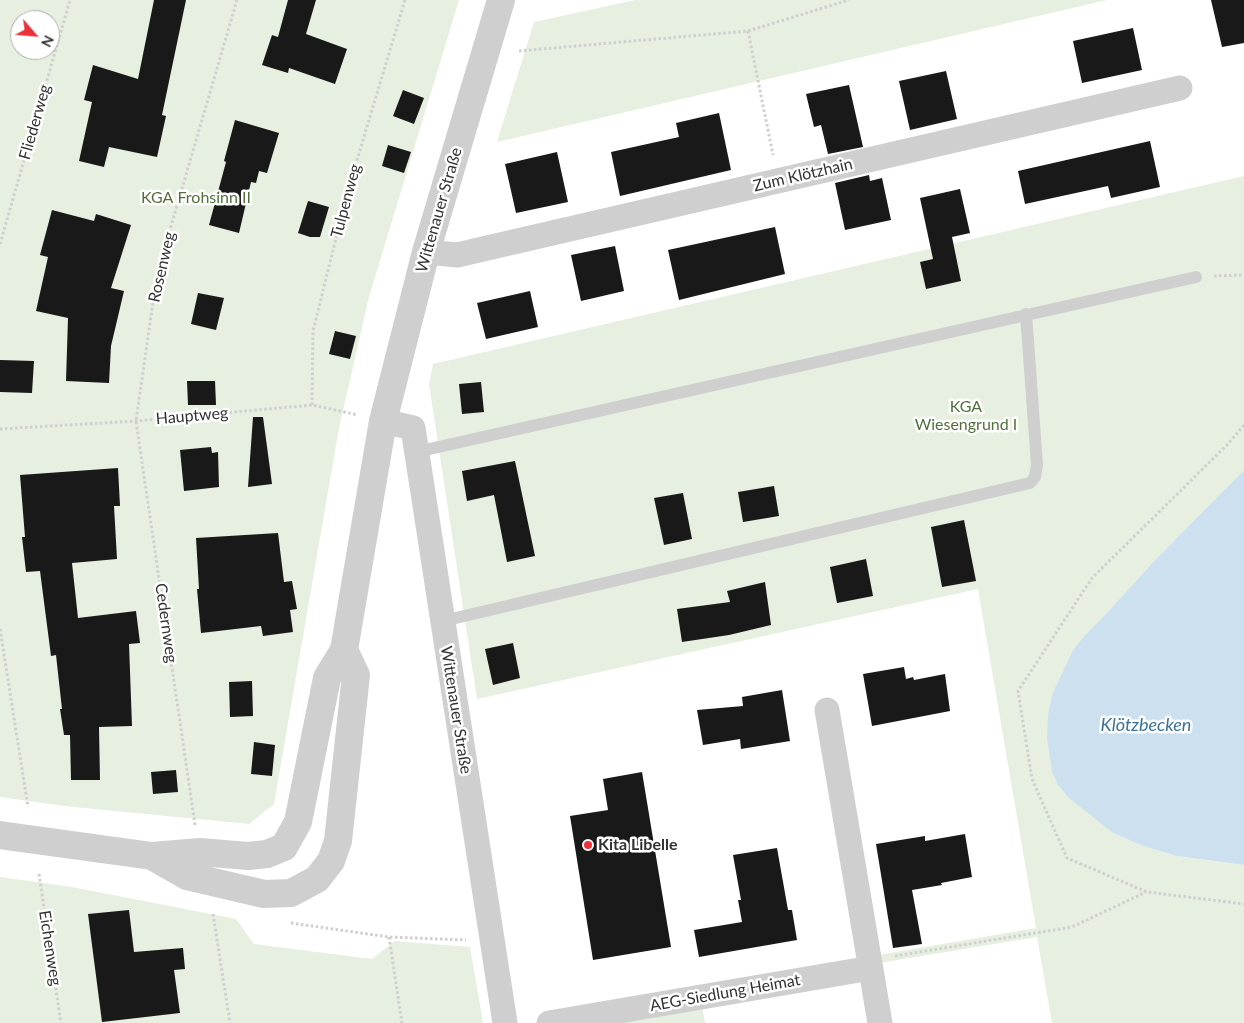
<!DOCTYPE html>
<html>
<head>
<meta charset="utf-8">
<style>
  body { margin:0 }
  #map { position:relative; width:1244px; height:1023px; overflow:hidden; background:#fff; font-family:Lato,sans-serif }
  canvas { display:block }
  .north { position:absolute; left:10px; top:10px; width:50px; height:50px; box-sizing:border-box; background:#fff; border:1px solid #adadad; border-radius:50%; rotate:117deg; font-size:14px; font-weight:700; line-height:20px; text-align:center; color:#323232 }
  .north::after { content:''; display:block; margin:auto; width:18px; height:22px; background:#ec303a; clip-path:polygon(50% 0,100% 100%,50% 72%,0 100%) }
</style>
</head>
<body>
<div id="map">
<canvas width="1244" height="1023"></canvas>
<div class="north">N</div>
</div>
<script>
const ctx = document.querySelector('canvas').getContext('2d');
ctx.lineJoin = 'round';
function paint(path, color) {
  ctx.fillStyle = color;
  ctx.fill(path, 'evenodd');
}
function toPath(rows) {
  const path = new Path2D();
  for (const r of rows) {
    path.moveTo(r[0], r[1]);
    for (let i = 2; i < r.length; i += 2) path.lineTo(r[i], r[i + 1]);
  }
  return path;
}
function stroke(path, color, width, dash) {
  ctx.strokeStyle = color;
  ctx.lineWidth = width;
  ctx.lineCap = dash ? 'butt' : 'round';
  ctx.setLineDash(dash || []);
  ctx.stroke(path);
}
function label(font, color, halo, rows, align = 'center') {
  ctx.font = font + ' Lato,sans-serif';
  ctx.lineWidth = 5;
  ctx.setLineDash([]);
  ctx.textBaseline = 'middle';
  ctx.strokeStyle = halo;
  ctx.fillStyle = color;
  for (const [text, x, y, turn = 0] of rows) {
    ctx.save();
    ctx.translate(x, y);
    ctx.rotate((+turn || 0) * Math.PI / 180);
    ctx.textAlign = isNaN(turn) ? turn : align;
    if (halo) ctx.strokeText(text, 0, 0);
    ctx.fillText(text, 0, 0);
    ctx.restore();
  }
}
paint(toPath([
  [0,0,459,0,369,297,339,428,274,804,249,824,64,806,0,797],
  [20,20,50,20,50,50,20,50],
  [635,0,1107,0,497,142,534,22],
  [1244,176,1244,470,1155,560,1106,614,1085,635,1073,650,1053,692,1113,833,1143,846,1177,856,1244,865,1244,1023,1052,1023,1037,937,879,963,878,955,1036,928,978,589,477,699,429,384,433,364],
  [0,877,72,887,236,919,254,944,372,959,395,941,470,947,483,1023,0,1023],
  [702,1006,705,1023,606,1023]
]), '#e7efe0');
paint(toPath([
  [1244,470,1244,865,1177,856,1143,846,1113,833,1069,798,1058,785,1052,772,1047,738,1048,715,1053,692,1073,650,1085,635,1106,614,1155,560]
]), '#cce0ef');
paint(toPath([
  [154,0,186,0,162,115,166,116,157,157,109,147,104,167,79,161,92,102,84,100,93,65,138,79],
  [288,0,316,0,306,34,347,49,335,84,289,68,288,73,262,65,272,35,278,37],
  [1211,0,1244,0,1244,43,1222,47],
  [1133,28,1142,70,1082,83,1073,41],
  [946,71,957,119,910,130,899,81],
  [849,85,863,147,828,154,821,125,814,127,806,94],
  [403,90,424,98,414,124,393,116],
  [719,113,731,170,620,196,611,152,679,137,676,123],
  [235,120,279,133,267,173,259,171,256,183,251,182,239,233,209,225,226,162,224,161],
  [1150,141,1160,187,1111,198,1108,186,1025,204,1018,171],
  [388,145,411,152,404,173,382,166],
  [557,152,568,202,516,213,505,164],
  [869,175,870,181,882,178,891,220,845,230,835,183],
  [960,189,970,233,952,237,961,281,926,289,920,262,933,259,920,198],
  [308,201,329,207,320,237,310,237,298,233],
  [52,210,94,221,96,214,131,225,111,288,124,291,111,346,109,383,66,381,68,318,36,311,48,257,40,255],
  [775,227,785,274,679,300,668,250],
  [615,246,624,291,581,301,571,255],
  [530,291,538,327,486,339,477,303],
  [198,293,224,298,216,330,191,324],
  [335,331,356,336,350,359,329,354],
  [0,360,34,361,32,393,0,392],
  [187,381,215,381,216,405,188,405],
  [481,382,484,412,462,414,459,384],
  [253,417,263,417,272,484,248,487],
  [211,447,212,453,218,452,219,487,184,491,180,450],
  [515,461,535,556,507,562,494,495,467,501,462,471],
  [118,468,120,506,114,506,117,559,72,563,78,618,136,611,140,643,129,644,132,726,99,727,100,780,71,780,70,735,64,735,60,709,62,709,56,655,51,656,40,571,26,572,22,537,25,537,20,475],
  [774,486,779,516,743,522,738,492],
  [683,493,692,539,664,545,654,498],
  [964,520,976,581,942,587,931,527],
  [278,533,284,582,292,581,297,609,290,610,293,632,263,636,261,626,201,633,197,589,199,589,196,538],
  [866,559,873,596,837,603,830,567],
  [765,582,771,625,729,635,682,642,677,609,730,602,727,591],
  [513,643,520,678,493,685,485,649],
  [904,667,906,679,913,677,914,680,945,674,950,711,872,726,863,674],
  [252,681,253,716,230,717,229,682],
  [782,690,790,741,741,749,740,739,703,745,697,710,743,706,742,697],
  [254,742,275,745,272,776,251,774],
  [176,770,178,792,153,794,151,772],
  [642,772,671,947,593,960,570,816,608,810,603,779],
  [965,834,972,877,941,883,942,885,912,890,922,944,893,948,876,844,925,836,925,841],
  [777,848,788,910,792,910,797,940,699,957,694,930,742,922,738,900,741,900,733,855],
  [129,910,134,952,183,948,185,969,174,970,180,1013,102,1022,88,914]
]), '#191919');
stroke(toPath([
  [748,31,773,155],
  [519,51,748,31,849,0],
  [0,244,70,0],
  [1214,276,1244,275],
  [312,405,313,331,348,190,405,0],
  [1244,425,1227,445,1092,578,1018,691,1032,779,1067,858,1147,892,1244,904],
  [0,429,136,421,312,405,358,415],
  [0,629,28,807],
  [195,825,136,421,157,274,237,0],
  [39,874,61,1023],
  [213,914,230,1023],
  [291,923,389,937,466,940],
  [389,937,402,1023],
  [895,956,1072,927,1146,892]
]), '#cfcfcf', 3, [2.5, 2.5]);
stroke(toPath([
  [416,452,1196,277],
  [443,621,1030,483,1035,477,1037,465,1026,314]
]), '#cfcfcf', 12);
stroke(toPath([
  [426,252,457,255,1180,88],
  [383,421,413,428,505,1023],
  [827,710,880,1023],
  [549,1023,871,968]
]), '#cfcfcf', 25);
stroke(toPath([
  [0,835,152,856,200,852,248,856,267,854,284,847],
  [284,847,298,822,327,678,344,650,383,421,426,252,501,0],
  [152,856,187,876,264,894,291,893,317,879,331,861,338,841,356,675,344,650]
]), '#cfcfcf', 28);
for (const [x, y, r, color] of [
  [588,845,5,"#ec303a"]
]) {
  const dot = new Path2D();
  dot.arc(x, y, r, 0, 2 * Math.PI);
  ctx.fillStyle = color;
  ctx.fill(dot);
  stroke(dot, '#fff', 2);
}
label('16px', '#323232', '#fff', [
  ["Fliederweg",35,122,-74],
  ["Zum Klötzhain",803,175,-13],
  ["Tulpenweg",346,201,-75],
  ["Wittenauer Straße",439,210,-74],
  ["Rosenweg",162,267,-77],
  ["Hauptweg",192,416,-5],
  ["Cedernweg",166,623,82],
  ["Wittenauer Straße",456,710,81],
  ["Eichenweg",50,948,81],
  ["AEG-Siedlung Heimat",725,993,-10]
]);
label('16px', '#53703c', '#fff', [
  ["KGA Frohsinn II",196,198],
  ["KGA",966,407],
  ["Wiesengrund I",966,425]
]);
label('bold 16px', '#323232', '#fff', [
  ["Kita Libelle",598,845]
], 'left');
label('italic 18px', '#3b7298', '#fff', [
  ["Klötzbecken",1146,725]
]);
</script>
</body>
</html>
